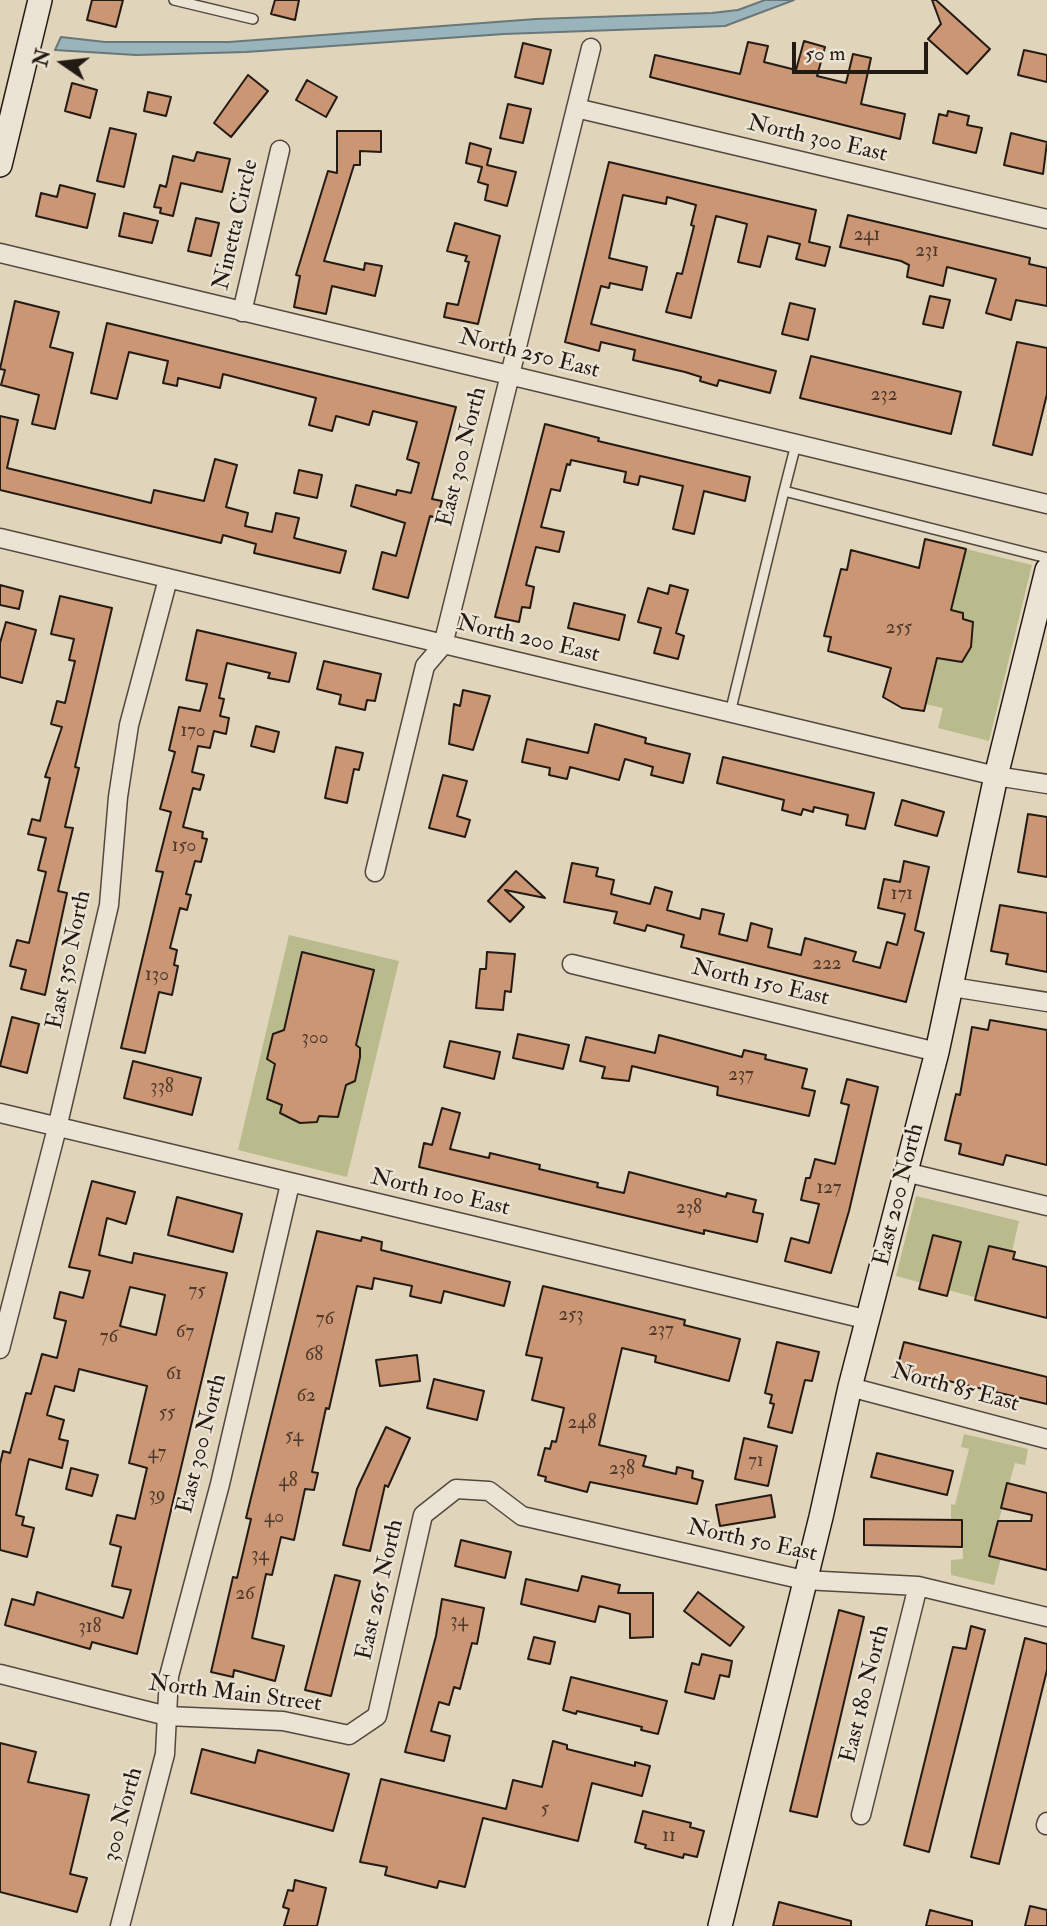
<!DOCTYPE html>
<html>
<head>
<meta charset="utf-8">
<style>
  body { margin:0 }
  #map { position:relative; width:1047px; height:1926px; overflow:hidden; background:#e0d4bb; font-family:"IM FELL Double Pica",serif }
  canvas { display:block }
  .north { position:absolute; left:28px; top:28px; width:70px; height:70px; -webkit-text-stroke:5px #ebe3d3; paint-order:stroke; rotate:284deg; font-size:19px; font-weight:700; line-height:28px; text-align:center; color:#241a14 }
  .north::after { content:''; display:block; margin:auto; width:24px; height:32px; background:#241a14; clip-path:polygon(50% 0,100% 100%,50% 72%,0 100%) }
  .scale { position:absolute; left:792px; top:42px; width:136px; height:32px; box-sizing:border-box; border:4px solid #241a14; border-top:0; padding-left:9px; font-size:21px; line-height:24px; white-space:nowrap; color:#241a14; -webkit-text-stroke:5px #ebe3d3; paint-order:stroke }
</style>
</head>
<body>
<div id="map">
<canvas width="1047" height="1926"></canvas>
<div class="north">N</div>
<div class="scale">50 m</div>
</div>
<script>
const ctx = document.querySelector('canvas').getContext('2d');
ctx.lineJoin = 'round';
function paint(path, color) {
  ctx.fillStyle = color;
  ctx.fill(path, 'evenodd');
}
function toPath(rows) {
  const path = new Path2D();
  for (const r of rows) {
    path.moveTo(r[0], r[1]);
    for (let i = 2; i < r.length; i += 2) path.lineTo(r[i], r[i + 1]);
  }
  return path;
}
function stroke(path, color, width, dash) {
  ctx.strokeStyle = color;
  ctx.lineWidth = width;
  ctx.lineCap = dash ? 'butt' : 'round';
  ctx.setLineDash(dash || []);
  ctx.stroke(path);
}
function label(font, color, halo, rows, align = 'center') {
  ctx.font = font + ' "IM FELL Double Pica",serif';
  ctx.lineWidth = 5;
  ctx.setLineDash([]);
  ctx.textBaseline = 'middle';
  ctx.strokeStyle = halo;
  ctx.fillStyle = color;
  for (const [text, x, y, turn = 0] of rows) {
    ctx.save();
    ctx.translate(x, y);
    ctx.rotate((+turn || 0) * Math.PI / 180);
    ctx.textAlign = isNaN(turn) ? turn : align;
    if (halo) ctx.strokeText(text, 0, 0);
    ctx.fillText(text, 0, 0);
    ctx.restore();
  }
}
paint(toPath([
  [966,549,1032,565,989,741,938,728,943,708,925,704,937,658,962,662,971,647,973,622,963,619,962,613,951,610],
  [289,935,399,961,347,1177,238,1150],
  [916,1196,1019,1221,1000,1304,896,1276],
  [964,1434,1028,1449,1025,1465,1015,1463,989,1555,1001,1558,994,1585,951,1575,951,1560,963,1559,962,1521,951,1520,951,1504,955,1505,969,1449,961,1447]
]), '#b9bb8c');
const water = toPath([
  [765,0,794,0,725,26,504,34,246,52,136,55,55,50,61,37,105,42,229,42,536,19,712,13,738,10,765,0]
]);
paint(water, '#99b5bb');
stroke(water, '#6a7778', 2);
const building = toPath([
  [92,0,123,0,116,27,87,20,92,0],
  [275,0,299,0,295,20,271,14,275,0],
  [932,0,936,0,990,49,967,74,928,39,941,24,932,0],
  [804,41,825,47,817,76,846,83,853,54,871,58,861,104,905,114,900,139,650,77,655,55,740,74,748,42,768,46,764,62,796,70,804,41],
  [523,43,551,50,543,84,515,77,523,43],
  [1024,50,1047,55,1047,82,1018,75,1024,50],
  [248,75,268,91,231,137,214,123,248,75],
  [307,80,337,97,326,117,296,100,307,80],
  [72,83,97,90,90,118,65,111,72,83],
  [148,92,171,97,166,116,144,111,148,92],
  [508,104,531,109,523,143,500,138,508,104],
  [948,111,969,116,967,125,982,128,976,153,933,143,939,114,947,116,948,111],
  [110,128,136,134,124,187,97,181,110,128],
  [337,131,381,131,381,152,360,151,360,165,354,165,324,261,364,270,365,263,382,266,375,296,332,286,326,314,294,307,300,276,296,275,328,171,337,173,337,131],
  [1011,133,1047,142,1043,174,1004,165,1011,133],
  [470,143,491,149,487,165,516,172,507,206,485,200,488,185,478,182,482,167,466,163,470,143],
  [197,152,230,159,222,192,181,183,173,216,160,213,161,208,154,207,160,185,166,187,173,156,194,161,197,152],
  [609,162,816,210,809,242,830,247,825,266,796,259,800,244,768,236,760,267,738,262,747,224,716,216,691,318,666,312,677,273,682,274,694,226,691,225,696,205,667,197,666,204,623,195,609,258,647,267,642,290,610,283,609,288,601,286,591,324,776,371,770,393,719,380,717,386,700,381,701,377,685,372,633,360,635,350,601,342,599,351,565,342,609,162],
  [60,185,95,194,87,228,36,216,41,193,57,197,60,185],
  [124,213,158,221,152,243,119,236,124,213],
  [848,215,1030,258,1029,264,1047,268,1047,306,1016,300,1011,320,986,313,996,279,947,267,943,286,907,277,909,265,901,261,840,247,848,215],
  [196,218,219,223,211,256,188,251,196,218],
  [455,223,500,236,478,324,444,317,447,303,458,305,469,262,465,261,467,256,447,251,455,223],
  [930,296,950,300,943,328,923,324,930,296],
  [15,301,59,312,50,347,73,353,55,429,32,424,39,395,1,385,5,370,0,369,15,301],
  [790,303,815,309,808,340,782,334,790,303],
  [107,323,456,407,432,499,442,501,437,518,430,516,408,598,373,589,382,552,396,556,405,523,351,506,356,485,396,495,397,490,411,493,419,463,407,459,417,422,373,411,369,425,336,416,332,431,309,425,316,398,223,374,220,388,178,378,177,386,163,383,168,361,129,352,117,399,91,393,107,323],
  [1017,342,1047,348,1047,394,1032,455,993,445,1017,342],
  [811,356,961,392,951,434,800,398,811,356],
  [0,416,18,420,7,468,151,503,154,490,204,501,215,459,237,465,226,507,248,513,245,526,272,532,276,513,299,518,294,538,346,551,340,573,254,553,256,544,223,535,221,543,0,490,0,416],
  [545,424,599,438,598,441,750,477,745,501,704,491,694,534,673,529,683,486,640,476,638,485,624,482,626,472,571,460,570,465,567,464,560,491,551,489,541,527,564,532,559,552,536,547,526,585,534,587,530,608,522,607,519,622,495,617,545,424],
  [299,470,322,475,317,498,294,493,299,470],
  [925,539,966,549,951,610,963,613,963,619,973,622,971,647,962,662,937,658,924,711,902,708,883,697,891,668,828,651,831,637,824,636,841,569,847,570,851,550,919,568,925,539],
  [0,585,23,591,19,609,0,605,0,585],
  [670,585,688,590,676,633,684,636,678,659,654,653,661,628,638,622,648,588,668,594,670,585],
  [60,596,112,608,75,767,79,768,65,827,73,828,58,891,67,893,45,995,21,989,26,970,10,966,17,940,29,943,46,872,38,870,46,838,28,834,32,819,40,821,50,778,45,777,62,727,51,724,57,701,65,703,75,661,69,660,74,639,51,634,60,596],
  [574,603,625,615,619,640,568,628,574,603],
  [6,622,36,630,22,683,0,677,0,643,6,622],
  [197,630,296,653,289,682,268,678,270,673,227,663,219,698,224,699,220,716,229,718,226,734,214,731,210,748,198,746,192,772,204,775,200,790,193,788,183,827,203,832,202,838,207,839,201,862,195,861,186,894,191,895,187,910,180,908,170,948,177,950,174,965,178,966,172,995,159,992,145,1053,121,1048,163,872,156,871,171,812,160,809,175,752,169,750,179,707,200,711,207,684,186,680,197,630],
  [324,661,381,674,375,701,367,700,365,710,339,704,341,695,317,689,324,661],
  [463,690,490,696,473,750,449,744,454,704,460,706,463,690],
  [595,724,646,738,645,743,690,754,683,783,651,775,653,767,625,759,619,780,570,767,567,779,549,775,550,768,522,762,527,739,588,753,595,724],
  [256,726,279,732,274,752,251,746,256,726],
  [336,747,363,753,359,770,354,769,347,803,325,798,336,747],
  [723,757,874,793,865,829,846,825,848,815,814,807,813,812,803,809,801,815,782,810,784,800,717,783,723,757],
  [443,775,467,781,457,816,470,820,465,837,429,828,443,775],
  [902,800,944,812,937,836,895,825,902,800],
  [1028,814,1047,817,1047,877,1018,872,1028,814],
  [904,861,929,867,915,930,924,933,906,1002,681,947,684,935,647,925,645,931,614,923,617,912,564,902,572,863,598,868,596,876,614,880,611,894,650,904,655,887,672,892,667,910,700,919,702,909,724,914,719,934,747,941,751,923,772,929,768,947,801,955,805,938,856,952,853,961,880,968,887,942,897,945,905,914,878,908,884,879,900,882,904,861],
  [516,871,545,898,505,890,524,907,510,922,488,901,516,871],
  [1000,905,1047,913,1047,972,1006,964,1008,954,991,951,1000,905],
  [302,952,374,970,356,1045,360,1048,360,1057,355,1081,346,1085,338,1117,319,1116,317,1122,300,1123,280,1113,282,1105,267,1099,275,1064,267,1059,273,1034,284,1030,302,952],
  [487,952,515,954,511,992,505,991,503,1010,476,1008,480,969,486,969,487,952],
  [12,1017,39,1024,27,1073,0,1066,12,1017],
  [990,1020,1047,1030,1047,1165,1006,1155,1003,1165,959,1154,961,1144,945,1140,956,1094,960,1095,972,1027,988,1030,990,1020],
  [518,1034,569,1045,563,1069,513,1058,518,1034],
  [659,1035,742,1057,744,1050,766,1055,765,1059,807,1069,802,1088,815,1091,809,1116,717,1095,718,1087,632,1066,629,1081,602,1078,605,1067,580,1061,586,1037,655,1053,659,1035],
  [450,1041,500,1052,494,1079,444,1067,450,1041],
  [133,1061,201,1078,192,1115,124,1098,133,1061],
  [847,1079,878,1087,849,1211,831,1273,785,1261,791,1238,809,1243,819,1204,801,1200,806,1178,810,1178,815,1159,835,1164,849,1105,841,1103,847,1079],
  [442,1108,460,1113,450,1149,489,1158,490,1153,540,1165,539,1169,598,1183,597,1187,624,1193,629,1172,726,1197,727,1193,756,1200,753,1212,763,1214,757,1242,704,1230,704,1234,419,1167,424,1143,432,1145,442,1108],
  [92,1181,135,1192,126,1224,107,1218,99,1255,132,1263,134,1253,227,1273,137,1654,92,1642,90,1649,5,1625,12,1599,34,1605,37,1592,123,1618,131,1590,112,1586,121,1547,110,1544,117,1515,135,1519,147,1468,129,1463,147,1386,79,1369,74,1391,55,1386,47,1415,64,1420,59,1439,68,1441,62,1468,29,1459,16,1515,24,1517,22,1525,34,1528,27,1557,0,1550,0,1464,3,1451,10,1453,26,1393,31,1394,42,1354,57,1358,66,1321,54,1318,60,1292,83,1298,90,1271,69,1267,92,1181],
  [130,1287,165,1295,156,1335,120,1326,130,1287],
  [177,1197,242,1214,233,1252,168,1235,177,1197],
  [317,1231,361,1241,362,1237,382,1242,381,1250,510,1282,504,1306,444,1291,441,1303,410,1296,412,1286,374,1278,372,1289,357,1286,329,1409,326,1408,312,1472,318,1473,314,1490,305,1489,294,1540,281,1537,272,1575,266,1574,252,1638,284,1646,275,1681,234,1670,233,1677,211,1672,233,1577,237,1578,251,1519,246,1518,317,1231],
  [933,1235,961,1242,947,1296,919,1289,933,1235],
  [989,1246,1015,1252,1013,1259,1047,1267,1047,1318,975,1300,989,1246],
  [543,1286,685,1320,684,1325,740,1339,729,1381,655,1362,656,1356,622,1348,599,1445,646,1456,643,1466,676,1474,677,1467,693,1471,692,1478,703,1481,697,1504,590,1482,587,1492,545,1481,546,1477,538,1475,545,1448,550,1449,552,1441,556,1442,564,1408,532,1400,542,1358,526,1355,543,1286],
  [777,1342,819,1352,812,1381,805,1380,792,1433,768,1427,774,1404,770,1403,772,1395,765,1393,777,1342],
  [904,1342,1047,1377,1047,1404,897,1369,904,1342],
  [417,1355,420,1381,380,1386,376,1360,417,1355],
  [434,1379,484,1391,477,1420,427,1408,434,1379],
  [386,1427,410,1438,388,1487,385,1485,370,1551,343,1545,357,1489,386,1427],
  [744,1438,777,1446,768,1486,735,1479,744,1438],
  [877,1453,953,1471,947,1495,871,1477,877,1453],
  [71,1468,98,1475,92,1496,66,1489,71,1468],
  [1007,1483,1047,1493,1047,1570,989,1556,998,1521,1031,1521,1032,1515,1001,1508,1007,1483],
  [771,1495,775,1517,720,1526,716,1505,771,1495],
  [864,1519,962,1520,962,1547,864,1545,864,1519],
  [461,1540,511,1552,505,1578,455,1566,461,1540],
  [335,1575,360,1581,331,1696,305,1690,335,1575],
  [582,1576,620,1585,618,1593,653,1593,653,1637,630,1638,630,1614,599,1606,595,1622,521,1604,526,1579,578,1591,582,1576],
  [698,1592,744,1627,730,1646,684,1611,698,1592],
  [442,1599,484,1608,477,1644,472,1643,460,1689,454,1687,449,1705,439,1702,431,1731,450,1736,444,1761,405,1752,436,1636,442,1599],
  [839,1610,864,1617,817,1817,790,1811,839,1610],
  [971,1626,985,1630,929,1852,904,1845,953,1647,966,1649,971,1626],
  [534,1637,555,1642,550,1664,528,1659,534,1637],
  [1025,1638,1047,1644,1047,1670,999,1864,971,1857,1025,1638],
  [702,1654,732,1661,729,1677,720,1675,714,1699,685,1692,692,1663,699,1665,702,1654],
  [571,1677,667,1701,658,1734,641,1730,642,1727,577,1711,576,1714,563,1710,571,1677],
  [553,1741,567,1745,567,1749,635,1766,635,1762,650,1766,642,1796,592,1783,578,1841,483,1818,465,1887,439,1881,437,1888,385,1875,387,1867,360,1862,381,1779,506,1809,513,1780,542,1787,553,1741],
  [0,1743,36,1752,28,1782,89,1795,70,1874,87,1878,77,1912,0,1892,0,1743],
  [202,1749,255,1763,258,1750,349,1774,333,1831,191,1793,202,1749],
  [643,1811,691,1823,690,1827,704,1831,697,1857,684,1854,683,1858,645,1848,646,1845,635,1842,643,1811],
  [295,1880,326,1888,317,1926,284,1926,289,1909,283,1907,288,1890,293,1891,295,1880],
  [779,1902,851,1921,851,1926,773,1926,779,1902],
  [1030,1906,1047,1910,1047,1926,1025,1926,1030,1906],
  [930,1910,972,1921,972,1926,926,1926,930,1910]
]);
paint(building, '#ca9674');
stroke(building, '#241a14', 2);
const lane = toPath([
  [174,0,253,19],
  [784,491,796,444],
  [730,713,784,491,1047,558]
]);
const street = toPath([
  [576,108,1047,219],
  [0,253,1047,504],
  [242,312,280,150],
  [0,538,996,776,1047,784],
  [375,872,425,666,443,645,591,48],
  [572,964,937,1052],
  [952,987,1047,1002],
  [0,1113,869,1320],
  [905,1172,1047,1206],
  [0,1349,57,1128,109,905,118,797,129,725,168,579],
  [850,1387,1047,1439],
  [0,1674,167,1716,283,1721,349,1735,377,1716,423,1515,456,1489,489,1491,522,1516,804,1580,918,1586,1047,1617],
  [861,1815,918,1586],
  [1046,1825,1047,1822],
  [120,1926,165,1754,169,1676,220,1484,290,1184]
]);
const secondary = toPath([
  [0,165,40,0],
  [720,1926,821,1517,850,1387,937,1052,996,776,1047,570]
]);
stroke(lane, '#53483e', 12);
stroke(street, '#53483e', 21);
stroke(secondary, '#241a14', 26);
stroke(lane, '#ebe3d3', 9);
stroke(street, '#ebe3d3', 18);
stroke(secondary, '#ebe3d3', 23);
label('19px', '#4e392c', null, [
  ["241",867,236],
  ["231",927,252],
  ["232",884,396],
  ["255",899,629],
  ["170",193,732],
  ["150",184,847],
  ["171",902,895],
  ["222",827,965],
  ["130",157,976],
  ["300",315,1039],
  ["237",741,1076],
  ["338",162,1088],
  ["127",829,1189],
  ["238",689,1209],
  ["75",197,1292],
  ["253",571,1316],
  ["76",325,1320],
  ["237",661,1331],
  ["67",185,1333],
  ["76",109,1338],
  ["68",314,1356],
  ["61",174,1375],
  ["62",306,1397],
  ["55",167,1414],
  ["248",582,1424],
  ["54",294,1437],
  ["47",157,1454],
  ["71",756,1462],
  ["238",622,1470],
  ["48",288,1482],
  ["39",157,1496],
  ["40",274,1518],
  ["34",260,1556],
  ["26",245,1595],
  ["34",459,1622],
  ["318",90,1628],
  ["5",545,1810],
  ["11",669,1837]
]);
label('23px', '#241a14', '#ebe3d3', [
  ["North 300 East",817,140,13],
  ["Ninetta Circle",237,225,-77],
  ["North 250 East",529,355,14],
  ["East 300 North",463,457,-76],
  ["North 200 East",528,640,13],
  ["East 350 North",70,960,-78],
  ["North 150 East",760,984,13],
  ["North 100 East",440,1194,13],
  ["East 200 North",900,1195,-76],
  ["North 85 East",955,1389,15],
  ["East 300 North",203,1444,-76],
  ["North 50 East",752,1542,12],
  ["East 265 North",381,1590,-77],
  ["East 180 North",866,1694,-76],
  ["North Main Street",235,1695,7],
  ["300 North",124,1815,-75]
]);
</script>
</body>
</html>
